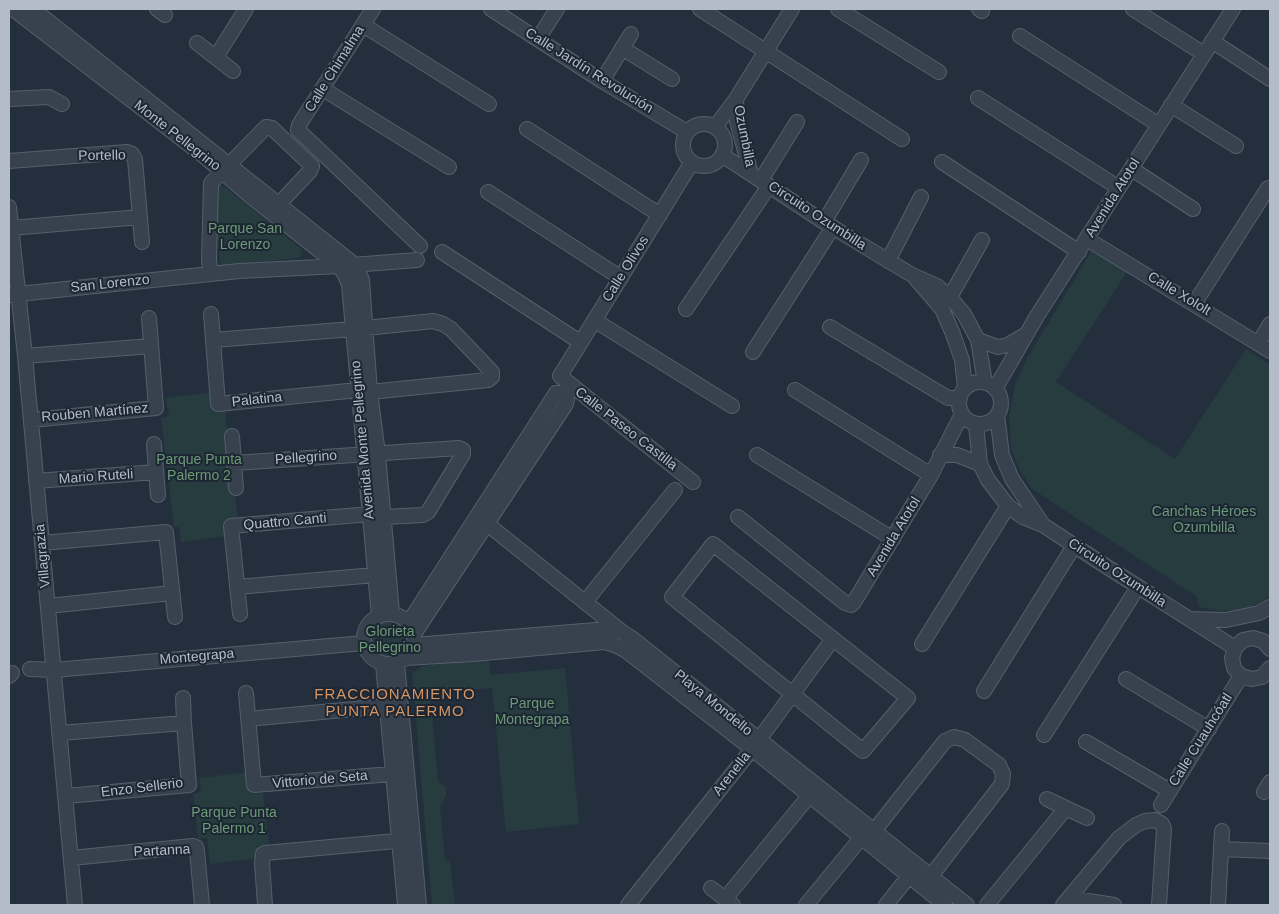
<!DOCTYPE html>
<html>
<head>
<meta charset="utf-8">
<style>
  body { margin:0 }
  #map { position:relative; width:1279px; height:914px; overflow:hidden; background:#242f3e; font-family:Arial,sans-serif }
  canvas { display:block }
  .frame { position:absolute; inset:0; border:10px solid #b4bcc9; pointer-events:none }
</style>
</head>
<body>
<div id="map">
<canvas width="1279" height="914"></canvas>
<div class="frame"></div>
</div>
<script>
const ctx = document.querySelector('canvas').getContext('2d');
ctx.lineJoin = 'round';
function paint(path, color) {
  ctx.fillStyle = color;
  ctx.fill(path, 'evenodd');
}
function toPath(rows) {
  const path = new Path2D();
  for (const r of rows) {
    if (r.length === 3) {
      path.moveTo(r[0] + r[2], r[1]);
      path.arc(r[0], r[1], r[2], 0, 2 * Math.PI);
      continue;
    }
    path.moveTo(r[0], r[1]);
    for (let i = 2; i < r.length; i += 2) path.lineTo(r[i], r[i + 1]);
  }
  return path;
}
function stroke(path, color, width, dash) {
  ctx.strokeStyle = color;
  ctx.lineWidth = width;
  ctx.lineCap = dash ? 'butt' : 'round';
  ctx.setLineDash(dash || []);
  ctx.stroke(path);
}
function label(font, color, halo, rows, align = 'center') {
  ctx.font = font + ' Arial,sans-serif';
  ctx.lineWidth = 4;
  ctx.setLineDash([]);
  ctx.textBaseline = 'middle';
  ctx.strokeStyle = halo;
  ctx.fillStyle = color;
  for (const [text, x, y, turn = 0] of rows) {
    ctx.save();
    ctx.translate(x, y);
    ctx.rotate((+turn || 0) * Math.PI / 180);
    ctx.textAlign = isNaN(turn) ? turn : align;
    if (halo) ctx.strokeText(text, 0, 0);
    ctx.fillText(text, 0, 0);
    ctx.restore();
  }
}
paint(toPath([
  [220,185,225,187,301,249,302,254,299,258,220,265,214,188],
  [1092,250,1127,272,1056,382,1175,459,1246,349,1270,365,1270,597,1258,604,1241,610,1221,611,1199,607,1196,596,1032,489,1020,471,1011,448,1009,417,1015,385,1026,360],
  [213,392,215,411,225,410,238,520,225,521,226,536,181,542,179,527,174,527,161,418,169,416,166,398],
  [390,640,21],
  [489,659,491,675,565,668,579,824,506,832,492,688,430,694,438,781,446,787,446,796,440,806,445,861,450,861,455,905,432,905,412,674,422,666],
  [249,772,251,794,263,793,269,845,257,846,259,858,210,864,207,838,198,839,193,794,201,792,199,778]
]), '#263c3f');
const minor = toPath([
  [13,9,205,157,250,196,339,266,345,275,349,285,379,616],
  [33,9,355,265,362,280,370,392,378,454,392,613],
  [157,9,165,15],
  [373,9,299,125,298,130,420,246],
  [491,9,602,81,687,132],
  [700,9,902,139],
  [838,9,939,72],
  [979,9,982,11],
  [1133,9,1204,54],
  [363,25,489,104],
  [1020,36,1159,125],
  [538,39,557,9],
  [1212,41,1270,79],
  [197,43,233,71],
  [622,48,672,79],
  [216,57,246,9],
  [602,81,631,34],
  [323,89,449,167],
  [978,98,1119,188],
  [9,99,49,97,62,104],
  [736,99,737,121,751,174],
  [1171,105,1236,146],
  [704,145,21],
  [715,127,736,99,792,9],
  [527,129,660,215],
  [722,155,824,222,912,275,937,286,950,297,964,314,978,340,985,383],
  [9,161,127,152,132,154,135,159,142,242],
  [692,162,560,376,693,482],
  [942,162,1079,252],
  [1132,169,1193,209],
  [761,180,797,122],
  [488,192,621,278],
  [9,207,25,356,75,905],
  [824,222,861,160],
  [11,228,140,217],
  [1087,239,1270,351],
  [442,252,580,342],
  [888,261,921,197],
  [211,274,209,260,211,183,266,127,272,128,312,166,310,171,279,204],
  [916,279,942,309,953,334,962,360,965,388],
  [9,295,239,271,339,266,417,260],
  [950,297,982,240],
  [1194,304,1268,188],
  [686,309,769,186],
  [211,314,218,404,358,390],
  [594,320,732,406],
  [830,327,948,398,960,398],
  [213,340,366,328,433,321,443,324,451,329,492,372,492,377,488,380,370,392],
  [978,340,998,347,1008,345,1025,335],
  [1258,344,1270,324],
  [753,352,833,227],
  [25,356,151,346],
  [980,403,21],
  [995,389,1037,316,1233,9],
  [795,390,931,475],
  [997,415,1002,455,1012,479,1043,525],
  [31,420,156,408,149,318],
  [976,424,980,464,988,480,1008,506,1023,517,1043,525,1104,565,1235,648],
  [232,436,236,488],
  [154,444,158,495],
  [757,455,893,539],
  [940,455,957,455,980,464],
  [234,463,459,448,463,450,463,454,428,512,423,515,384,517],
  [36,481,156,472],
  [738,517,845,603,851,605,854,602,931,475,962,414],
  [481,519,621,631],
  [42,543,166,532,175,617],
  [713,544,908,698,863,751,672,597,713,544],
  [237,587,375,575],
  [585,602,675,490],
  [48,606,172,593],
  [389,639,25],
  [240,614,231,526,370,514],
  [1191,619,1226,620,1259,613,1270,607],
  [409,622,556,393,562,393,567,398,566,404,414,634],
  [922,644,1008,506],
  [414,645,608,629,622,632,633,639,967,905],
  [1270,649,1263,641,1253,638,1243,640,1235,648,1232,658,1234,668,1241,676,1252,679,1262,677,1270,668],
  [406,658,473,654,604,642,615,645,625,650,752,749,945,905],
  [397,663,419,905],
  [383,664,405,905],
  [30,669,54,670,364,643],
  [9,676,12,673],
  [1126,679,1209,729],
  [984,691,1074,546],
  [246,693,254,785,392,774],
  [248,719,386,706],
  [60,733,184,723],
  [1044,735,1138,587],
  [1086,742,1170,791],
  [1264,792,1270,782],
  [66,796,189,785,184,723,183,698],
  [1047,799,1087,818],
  [1161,805,1241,676],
  [874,831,945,741,954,737,965,740,999,765,1003,774,1002,784,931,876],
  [1221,849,1270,851],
  [71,858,193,846,196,847,197,851,202,905],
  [711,888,733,905],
  [1069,898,1114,905],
  [725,899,809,796],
  [265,905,262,863,263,854,265,853,407,840],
  [628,905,752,749,833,639],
  [806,905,861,838],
  [886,905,909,876],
  [987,905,1066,808],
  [1063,905,1119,838,1136,825,1145,821,1155,820,1162,824,1164,829,1159,905],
  [1218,905,1222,831]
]);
stroke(minor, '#565f6c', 16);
stroke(minor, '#38414e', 14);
label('14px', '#b4bcc9', '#1d2633', [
  ["Calle Chimalma",335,69,-58],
  ["Calle Jardín Revolución",589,71,32],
  ["Monte Pellegrino",177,136,38],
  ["Ozumbilla",744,136,79],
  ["Portello",102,156,-1],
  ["Avenida Atotol",1113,198,-58],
  ["Circuito Ozumbilla",817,216,33],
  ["Calle Olivos",626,269,-58],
  ["San Lorenzo",110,284,-6],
  ["Calle Xololt",1179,294,31],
  ["Palatina",257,400,-6],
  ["Rouben Martínez",95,413,-5],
  ["Calle Paseo Castilla",626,429,38],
  ["Avenida Monte Pellegrino",363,440,-95],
  ["Pellegrino",306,458,-4],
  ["Mario Ruteli",96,477,-4],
  ["Quattro Canti",285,522,-5],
  ["Avenida Atotol",894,537,-59],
  ["Villagrazia",43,556,-95],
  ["Circuito Ozumbilla",1117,573,33],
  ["Montegrapa",197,657,-5],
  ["Playa Mondello",713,703,39],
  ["Calle Cuauhcóatl",1201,740,-58],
  ["Arenella",732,774,-52],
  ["Vittorio de Seta",320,780,-5],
  ["Enzo Sellerio",142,788,-7],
  ["Partanna",162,851,-3]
]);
label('14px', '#6b9a76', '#1d2633', [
  ["Parque San",245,229],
  ["Lorenzo",245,245],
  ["Parque Punta",199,460],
  ["Palermo 2",199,476],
  ["Canchas Héroes",1204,512],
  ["Ozumbilla",1204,528],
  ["Glorieta",390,632],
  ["Pellegrino",390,648],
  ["Parque",532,704],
  ["Montegrapa",532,720],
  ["Parque Punta",234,813],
  ["Palermo 1",234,829]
]);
ctx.letterSpacing = '1px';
label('15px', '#d59563', '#1d2633', [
  ["FRACCIONAMIENTO",395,695],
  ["PUNTA PALERMO",395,712]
]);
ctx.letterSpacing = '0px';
</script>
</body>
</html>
